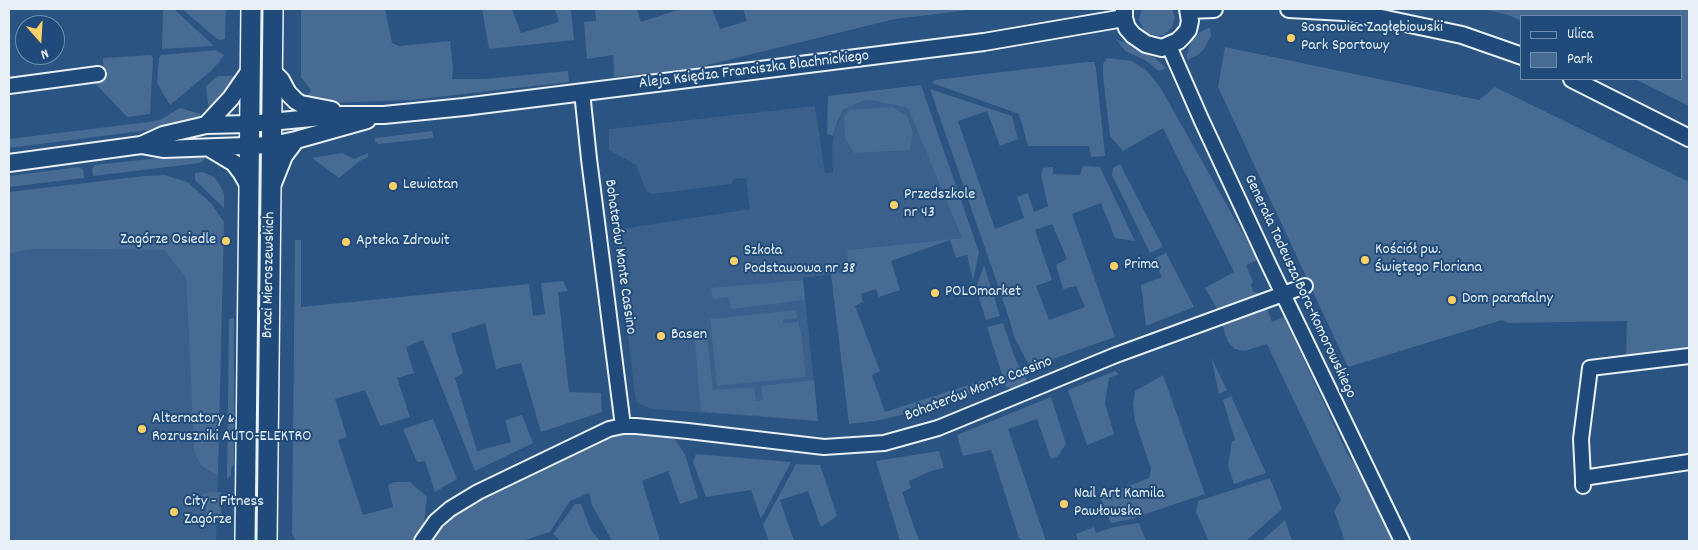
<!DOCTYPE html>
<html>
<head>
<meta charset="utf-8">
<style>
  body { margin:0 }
  #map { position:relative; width:1698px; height:550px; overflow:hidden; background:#2b5482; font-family:Dekko,sans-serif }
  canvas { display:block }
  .frame { position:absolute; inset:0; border:10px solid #e8f1f8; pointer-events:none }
  .legend { position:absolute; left:1520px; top:15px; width:162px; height:65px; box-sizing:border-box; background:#1f4a7a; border:1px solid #6f8dac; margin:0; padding:6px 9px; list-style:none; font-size:15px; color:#e8f1f8 }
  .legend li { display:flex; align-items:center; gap:10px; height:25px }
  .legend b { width:25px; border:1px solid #6f8dac }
  .north { position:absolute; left:15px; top:15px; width:50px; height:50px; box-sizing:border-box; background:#1f4a7a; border:1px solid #6f8dac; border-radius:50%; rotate:161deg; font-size:14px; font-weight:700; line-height:20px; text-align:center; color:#e8f1f8 }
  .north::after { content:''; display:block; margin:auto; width:18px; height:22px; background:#ffd166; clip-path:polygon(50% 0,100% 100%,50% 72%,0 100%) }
</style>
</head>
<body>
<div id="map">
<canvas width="1698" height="550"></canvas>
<div class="frame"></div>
<ul class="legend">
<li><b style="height:6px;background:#1f4a7a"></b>Ulica</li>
<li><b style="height:14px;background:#476b93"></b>Park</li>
</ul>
<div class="north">N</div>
</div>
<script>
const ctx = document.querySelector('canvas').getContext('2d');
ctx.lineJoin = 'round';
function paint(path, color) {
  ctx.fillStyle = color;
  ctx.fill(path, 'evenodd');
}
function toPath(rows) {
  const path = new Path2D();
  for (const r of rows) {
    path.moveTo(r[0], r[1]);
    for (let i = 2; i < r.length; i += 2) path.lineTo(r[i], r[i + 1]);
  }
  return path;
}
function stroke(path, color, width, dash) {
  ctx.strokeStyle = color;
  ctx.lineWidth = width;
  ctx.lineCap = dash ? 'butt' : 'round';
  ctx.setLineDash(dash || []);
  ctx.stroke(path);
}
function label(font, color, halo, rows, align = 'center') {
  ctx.font = font + ' Dekko,sans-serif';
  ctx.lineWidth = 4;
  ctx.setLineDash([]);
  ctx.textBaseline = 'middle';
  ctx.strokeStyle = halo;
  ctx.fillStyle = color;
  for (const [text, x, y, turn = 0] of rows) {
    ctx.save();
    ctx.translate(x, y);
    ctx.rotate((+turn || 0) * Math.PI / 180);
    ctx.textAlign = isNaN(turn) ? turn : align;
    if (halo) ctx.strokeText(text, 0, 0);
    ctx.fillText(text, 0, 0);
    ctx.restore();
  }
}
paint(toPath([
  [870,100,908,108,963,238,847,250,850,272,803,278,818,421,651,409,636,402,615,230,750,209,746,178,734,179,731,184,653,194,647,192,636,165,609,150,609,129,815,106,825,173,833,172,832,148,834,133,843,110,863,101],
  [33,249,164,250,186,278,194,452,201,466,218,476,216,541,9,541,9,254]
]), '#3a608b');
paint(toPath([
  [163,9,174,9,214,46,162,49],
  [182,9,226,9,225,39,220,40,217,39],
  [301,9,385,9,392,43,399,46,450,41,453,68,452,79,485,79,568,71,569,82,411,100,331,103,305,99,311,90,301,77],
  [482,9,512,9,521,33,559,22,555,9,571,9,574,40,489,49],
  [595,9,637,9,641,22,680,9,712,9,720,29,747,21,743,9,977,9,895,19,691,69,614,77,613,55,587,59,584,22,596,21],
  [1142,9,1172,9,1175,17,1172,27,1164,35,1159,36,1148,34,1144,30,1139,20],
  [1484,9,1689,9,1689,106,1635,79,1682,79,1682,16,1522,16,1522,21,1508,15],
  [1210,27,1211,36,1204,49,1198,55,1187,60,1187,54,1191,43,1199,33],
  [1116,39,1130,45,1137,50,1155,58,1166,68,1159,71,1145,60,1125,51],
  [1225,47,1479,100,1495,87,1689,182,1689,350,1626,357,1627,321,1508,323,1502,320,1348,367,1218,87],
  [216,50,224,55,219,62,211,71,170,105,157,83,159,58,161,55],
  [151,55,153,58,150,114,127,117,93,81,104,79,103,58],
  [1107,58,1132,61,1147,71,1160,87,1258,260,1246,265,1253,282,1251,285,1253,291,1259,294,1254,299,1219,312,1205,288,1234,272,1163,128,1123,151,1110,136,1103,76,1103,64],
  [1086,62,1094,62,1096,68,1105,156,1091,157,1089,146,1028,146,1019,114,932,83,935,80],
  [218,76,235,76,231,85,209,112,206,86],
  [921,85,979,252,973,281,967,255,956,258,950,240,891,261,900,290,879,297,876,289,861,294,863,302,855,306,880,371,872,375,885,412,990,378,994,385,924,410,875,421,849,424,831,274,849,272,847,250,962,238,908,108,870,100,863,101,843,110,838,120,833,136,827,134,828,96],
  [930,89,1012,116,1018,139,1000,146,987,111,958,121,995,229,1024,218,1017,197,1028,193,1034,212,1048,206,1041,175,1043,168,1053,167,1053,174,1080,175,1083,166,1100,167,1135,241,1115,238,1101,203,1072,214,1115,337,1030,367,1015,339,1006,309],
  [1052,224,1067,259,1056,265,1063,289,1076,286,1085,307,1049,320,1036,286,1052,280,1035,230],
  [892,107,907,116,913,133,910,150,854,153,845,138,844,117,850,110],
  [180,108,200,114,201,118,149,130,9,148,9,139,149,122,160,120],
  [432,131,434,138,378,144,374,140,376,138],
  [342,153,354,159,368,153,368,157,360,161,339,178,312,158],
  [204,155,204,160,200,163,93,176,92,169,95,165,167,157],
  [1120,164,1163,247,1150,253,1112,175,1113,168],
  [79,167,83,170,84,178,9,187,9,176],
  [202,172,214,177,220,185,224,194,224,208,195,180,195,173],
  [165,175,187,182,211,203,224,222,218,476,201,466,194,452,186,278,164,250,33,249,9,254,9,192,144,176],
  [256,193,259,194,257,352,263,387,260,541,251,541],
  [295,240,301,240,301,307,529,284,533,316,545,314,541,283,563,281,568,291,558,292,569,392,601,393,602,412,541,432,521,363,496,369,485,323,451,334,463,373,455,378,477,451,511,442,505,420,522,415,533,443,475,471,423,340,406,347,414,373,397,378,410,417,380,426,365,390,335,399,347,437,338,440,363,515,393,507,388,485,394,482,410,482,427,497,424,523,412,541,296,541,292,534],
  [1166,253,1194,307,1146,326,1141,285,1162,277,1153,259],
  [984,265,1000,316,986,320,976,288],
  [803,280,805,300,731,309,729,297,713,299,711,288],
  [1263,309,1267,309,1272,322,1284,317,1347,453,1364,478,1394,541,1345,541,1334,511,1341,500,1267,344,1244,351,1235,349,1228,342,1222,324],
  [796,310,797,318,783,319,783,323,799,322,800,332,801,332,806,377,717,386,710,319],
  [234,318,234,465,231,468,231,475,227,479,229,319],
  [1003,323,1015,358,1028,383,1016,389,1006,387,987,327],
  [706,329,713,390,754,387,756,401,763,400,761,386,814,380,818,421,701,411,694,331],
  [1211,357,1227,390,1219,394],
  [1115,371,1119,374,1109,378,1105,403,1114,434,1087,445,1068,390],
  [1163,375,1205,494,1131,519,1111,523,1100,497,1149,478,1151,469,1135,421,1133,404,1135,391],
  [1231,396,1266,473,1234,484,1228,466,1232,441,1235,440,1223,400],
  [1051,397,1066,444,1057,457,1051,459,1037,419,1008,429,1046,541,1023,541,1019,538,991,450,963,456,957,435],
  [433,419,457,479,435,492,425,461,417,462,403,429],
  [617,434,672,435,685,454,698,498,680,504,668,471,642,481,660,541,612,541,592,505,589,493,570,501,550,532,522,541,430,541,442,523,466,506,563,457],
  [939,451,944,468,931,471,909,481,911,488,902,492,919,541,900,541,876,461],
  [696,454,791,462,761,519,751,490,706,497,693,462],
  [796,464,820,465,837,516,821,527,808,491,780,500,794,541,769,541,763,525],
  [1270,478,1282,509,1246,541,1209,541,1196,512,1198,501],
  [221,492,221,519,205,526,206,507,198,505,197,499,205,493],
  [575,504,581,504,591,530,600,541,561,541,553,534],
  [1285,520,1292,541,1262,541,1265,538],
  [1139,523,1146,541,1078,541,1076,534,1094,527,1096,533,1114,527]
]), '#476b93');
const minor = toPath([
  [1169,46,1201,119,1269,265,1402,541],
  [9,86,98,74],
  [582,92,589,159,623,426],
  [1583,478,1581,439,1590,368,1689,356],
  [1583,486,1583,478,1689,462],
  [422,541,436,521,450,509,478,492,609,429,623,426,636,426,688,431,824,447,884,443,938,428,1116,355,1305,286]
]);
const tertiary = toPath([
  [1124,9,1124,18,1127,28,1133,35,1146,44,1162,48,1178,41,1183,36,1188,30,1190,21,1188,9],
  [1289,9,1344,12,1386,19,1462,35,1522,56],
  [1189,10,1214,9],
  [273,72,281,80,288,93,296,101,301,104,332,110],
  [1572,79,1689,138],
  [206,125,231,98,249,72],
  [141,145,163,135,206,125,249,124,343,115,384,115,464,107,984,42,1124,18],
  [209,148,234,163,241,172,249,186],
  [9,163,141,145,163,149,272,145,296,140,367,120],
  [272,186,284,156,296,140]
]);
const secondary = toPath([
  [245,541,251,9],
  [267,541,273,9]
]);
stroke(minor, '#e8f1f8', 18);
stroke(tertiary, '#e8f1f8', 20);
stroke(secondary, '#e8f1f8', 22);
stroke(minor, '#1f4a7a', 14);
stroke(tertiary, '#1f4a7a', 16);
stroke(secondary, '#1f4a7a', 19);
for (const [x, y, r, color] of [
  [1291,38,5,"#ffd166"],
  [393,186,5,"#ffd166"],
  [894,205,5,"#ffd166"],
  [226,241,5,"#ffd166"],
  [346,242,5,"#ffd166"],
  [1365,260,5,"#ffd166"],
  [734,261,5,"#ffd166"],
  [1114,266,5,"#ffd166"],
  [935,293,5,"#ffd166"],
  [1452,300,5,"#ffd166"],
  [661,336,5,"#ffd166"],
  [142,429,5,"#ffd166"],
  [1064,504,5,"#ffd166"],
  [174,512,5,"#ffd166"]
]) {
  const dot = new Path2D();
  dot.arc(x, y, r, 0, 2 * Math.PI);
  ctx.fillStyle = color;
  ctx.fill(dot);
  stroke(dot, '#1f4a7a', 2);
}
label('16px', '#e8f1f8', '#1f4a7a', [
  ["Sosnowiec Zagłębiowski",1301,29],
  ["Park Sportowy",1301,47],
  ["Lewiatan",403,186],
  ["Przedszkole",904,196],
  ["nr 43",904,214],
  ["Zagórze Osiedle",216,241,"right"],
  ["Apteka Zdrowit",356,242],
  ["Kościół pw.",1375,251],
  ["Świętego Floriana",1375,269],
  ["Szkoła",744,252],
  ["Podstawowa nr 38",744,270],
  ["Prima",1124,266],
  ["POLOmarket",945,293],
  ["Dom parafialny",1462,300],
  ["Basen",671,336],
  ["Alternatory &",152,420],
  ["Rozruszniki AUTO-ELEKTRO",152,438],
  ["Nail Art Kamila",1074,495],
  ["Pawłowska",1074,513],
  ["City - Fitness",184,503],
  ["Zagórze",184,521]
], 'left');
label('16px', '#e8f1f8', '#1f4a7a', [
  ["Aleja Księdza Franciszka Blachnickiego",754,71,-7],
  ["Bohaterów Monte Cassino",619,257,82],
  ["Braci Mieroszewskich",270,275,-89],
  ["Generała Tadeusza Bora-Komorowskiego",1299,287,65],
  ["Bohaterów Monte Cassino",979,390,-21]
]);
</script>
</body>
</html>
